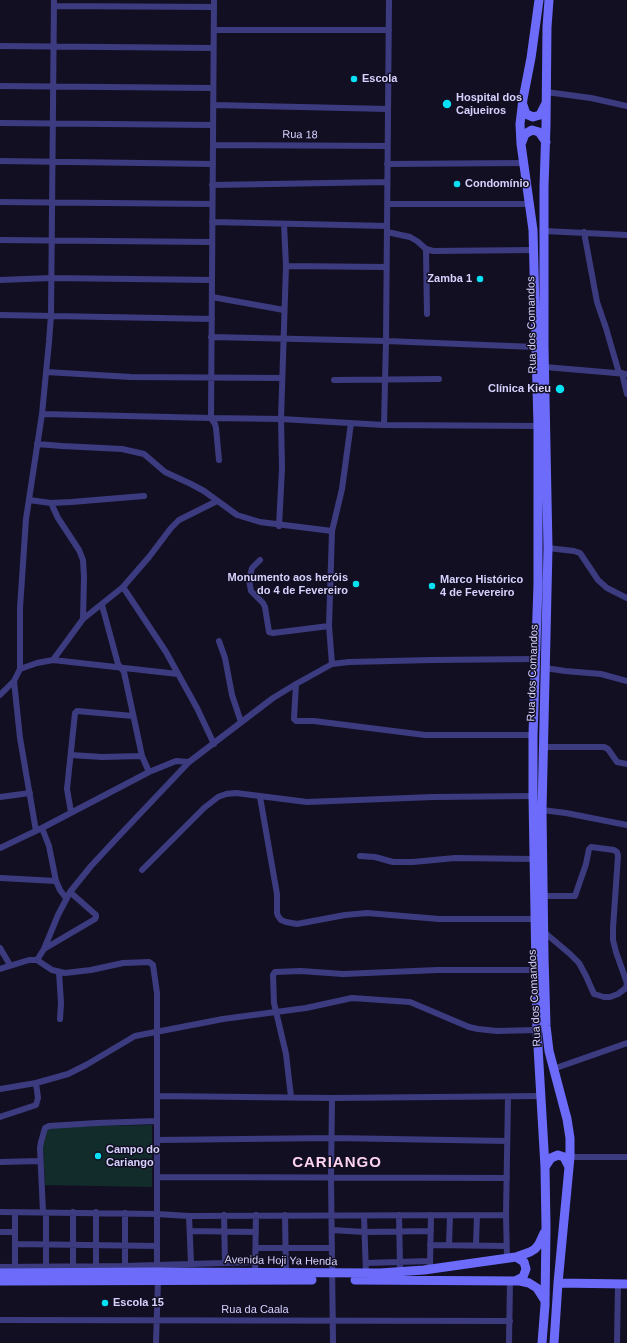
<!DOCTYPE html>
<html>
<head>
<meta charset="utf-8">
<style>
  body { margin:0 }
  canvas { display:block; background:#120f23 }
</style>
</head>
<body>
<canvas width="627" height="1343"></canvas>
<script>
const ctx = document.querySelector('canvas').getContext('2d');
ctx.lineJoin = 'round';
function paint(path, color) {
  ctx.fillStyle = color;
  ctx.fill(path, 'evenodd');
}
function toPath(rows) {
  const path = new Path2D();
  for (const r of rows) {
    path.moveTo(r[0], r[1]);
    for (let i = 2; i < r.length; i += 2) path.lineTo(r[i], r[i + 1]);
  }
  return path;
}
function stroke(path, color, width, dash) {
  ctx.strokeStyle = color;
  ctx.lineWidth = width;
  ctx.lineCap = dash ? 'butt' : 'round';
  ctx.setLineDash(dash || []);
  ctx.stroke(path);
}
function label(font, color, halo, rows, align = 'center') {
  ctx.font = font + ' Arial,sans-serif';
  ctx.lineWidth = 3;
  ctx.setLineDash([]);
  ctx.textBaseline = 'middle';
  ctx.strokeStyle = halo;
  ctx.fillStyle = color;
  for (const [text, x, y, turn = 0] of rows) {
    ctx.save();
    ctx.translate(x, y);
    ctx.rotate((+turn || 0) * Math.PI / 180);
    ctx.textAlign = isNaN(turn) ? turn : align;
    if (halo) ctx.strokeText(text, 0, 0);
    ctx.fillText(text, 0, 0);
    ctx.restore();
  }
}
paint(toPath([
  [152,1125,152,1187,45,1185,42,1127]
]), '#122c2b');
stroke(toPath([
  [214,0,211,418,215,424,216,428,219,460],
  [54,6,214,7],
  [214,30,389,30],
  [0,46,213,48],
  [0,86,213,88],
  [546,92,591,98,627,106],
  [213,105,388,109],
  [0,123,213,125],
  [213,145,387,146],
  [0,161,213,164],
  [387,164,524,163],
  [212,185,387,182],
  [0,202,212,204],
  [387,204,530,204],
  [212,222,387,226],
  [544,231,627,235],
  [387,232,410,237,417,241,426,249,433,251,534,250],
  [584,232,597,302,606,328,619,373],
  [0,240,212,242],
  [426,249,427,314],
  [286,266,386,267],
  [0,280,51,278,212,280],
  [212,297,284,310],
  [0,315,212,319],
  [211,337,386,341,535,347],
  [545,367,627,374],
  [46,372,131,377,282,378],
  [622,373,627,394],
  [334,380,439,379],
  [42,414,211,418,281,419,384,425,538,426],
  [384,425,386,341,389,0],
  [37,444,62,446,122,449,144,454,165,472,191,484,204,491,237,515,260,522,332,531],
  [29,500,51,503,71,502,144,496],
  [51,503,58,518,79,550,83,560,84,577,83,619],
  [279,526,282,468,281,419,286,266,284,224],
  [548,548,574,551,580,553,598,580,607,588,627,598],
  [260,560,252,568,249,580,251,591,263,603,265,607,269,632,273,633,329,626],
  [123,587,166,652,197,708,214,744],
  [102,605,118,664,124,672,142,756,149,772],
  [219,641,225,658,232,695,241,722],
  [53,660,83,619,123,587,149,557,171,528,179,520,217,501],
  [332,664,329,626,332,531,342,489,351,423],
  [545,668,565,671,601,674,627,681],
  [20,669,37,663,53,660,178,674],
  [14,681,20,738,36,831],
  [296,684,294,719,296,721,314,721,425,735,533,735],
  [0,695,14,681,20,669,20,608,26,519,42,414,49,342,51,315,54,0],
  [543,747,604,747,608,749,617,762,627,764],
  [71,755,102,757,142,756],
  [0,797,30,793],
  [260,797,277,894,277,913,278,916,281,920,286,922,297,924,345,915,367,913,439,919,534,919],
  [542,810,566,813,627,825],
  [71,812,67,789,75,713,77,711,133,716],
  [42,828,49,846,56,881,60,890,66,898],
  [0,848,42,828,149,772,176,761,189,762],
  [360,856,375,857,393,862,413,862,455,858,533,859],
  [142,870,204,808,218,797,226,794,236,793,307,802,433,797,533,796],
  [1,878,56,881],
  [543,896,575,896,586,864,589,849,591,847,614,850,617,852,618,856,613,928,613,940,616,952,627,983,626,988,618,994,610,997,604,997,594,994,586,976,579,963,570,954,544,932],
  [0,948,10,965],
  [44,949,95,919,96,917,96,915,70,892],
  [37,960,44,949,58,915,70,892,91,866,117,838,189,762,273,698,296,684,332,664,349,662,432,660,536,659],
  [0,969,29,960,37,960,52,970,65,973,91,970,123,963,149,962,153,965,157,993,157,1272],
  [59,972,61,1003,60,1019],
  [553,1069,627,1043],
  [0,1089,36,1083,68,1074,86,1065,135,1036,223,1019,306,1008,352,998,410,1002,469,1027,478,1029,497,1031,537,1030],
  [157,1096,332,1098,541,1096],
  [291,1097,286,1054,274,1003,273,975,275,972,301,971,343,974,438,970,536,970],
  [332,1098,331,1177,333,1343],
  [0,1117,36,1105,38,1098,36,1083],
  [157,1140,332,1138,507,1141],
  [570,1157,627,1157],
  [0,1162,40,1161],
  [157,1177,507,1178],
  [0,1212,157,1214,189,1216,506,1215],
  [15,1212,15,1267],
  [43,1212,40,1148,41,1142,45,1128,49,1126,97,1123,157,1121],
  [73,1212,73,1267],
  [96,1212,96,1266],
  [46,1213,46,1267],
  [125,1213,125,1266],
  [224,1215,225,1262],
  [285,1215,286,1273],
  [399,1215,400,1266],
  [189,1216,191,1263],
  [364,1216,366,1274],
  [332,1230,365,1232,431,1231],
  [190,1231,256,1232],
  [0,1232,15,1232],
  [15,1244,157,1246],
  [430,1245,506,1246],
  [449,1245,450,1215],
  [476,1245,477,1215],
  [256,1248,332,1248],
  [507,1258,506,1215,508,1097],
  [366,1263,430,1261],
  [430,1264,431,1215],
  [0,1267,125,1266,256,1262],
  [255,1273,256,1215],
  [0,1320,510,1321],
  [156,1343,158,1280],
  [509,1343,510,1280],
  [617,1343,618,1284]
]), '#3c3b80', 6);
stroke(toPath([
  [539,0,531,58,523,99,520,124,521,144,533,230,538,426,538,584,533,735,533,796,537,1030,545,1167,546,1227,545,1305,542,1343],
  [549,0,547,27,546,125,544,187,544,347,548,548,542,810,544,957,546,1026,549,1051,567,1119,570,1138,570,1157,558,1283,554,1343],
  [523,105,526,114,533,117,540,115,545,105],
  [522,142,525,134,532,130,539,132,546,142],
  [545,1167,551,1158,558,1155,564,1157,569,1167],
  [0,1273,157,1272,380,1273,424,1270,516,1257,530,1252,535,1249,539,1244,544,1233],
  [355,1280,520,1281,529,1283,537,1288,544,1299],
  [0,1281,312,1280],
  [515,1281,523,1277,526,1269,524,1262,516,1257],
  [558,1283,627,1284]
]), '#6d6cfa', 9);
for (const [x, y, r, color] of [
  [354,79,4,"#08e1f3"],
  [447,104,5,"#08e1f3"],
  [457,184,4,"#08e1f3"],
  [480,279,4,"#08e1f3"],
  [560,389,5,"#08e1f3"],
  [356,584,4,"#08e1f3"],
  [432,586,4,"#08e1f3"],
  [98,1156,4,"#08e1f3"],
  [105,1303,4,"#08e1f3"]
]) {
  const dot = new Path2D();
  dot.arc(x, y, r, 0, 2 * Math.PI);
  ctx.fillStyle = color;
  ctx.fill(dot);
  stroke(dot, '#120f23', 1.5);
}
label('bold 11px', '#d6d2fd', '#120f23', [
  ["Escola",362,79],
  ["Hospital dos",456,98],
  ["Cajueiros",456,111],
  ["Condomínio",465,184],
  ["Zamba 1",472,279,"right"],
  ["Clínica Kieu",551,389,"right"],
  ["Monumento aos heróis",348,578,"right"],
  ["do 4 de Fevereiro",348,591,"right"],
  ["Marco Histórico",440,580],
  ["4 de Fevereiro",440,593],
  ["Campo do",106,1150],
  ["Cariango",106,1163],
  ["Escola 15",113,1303]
], 'left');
label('11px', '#d6d2fd', '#120f23', [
  ["Rua 18",300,135,1],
  ["Rua dos Comandos",532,325,-91],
  ["Rua dos Comandos",533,673,-88],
  ["Rua dos Comandos",535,998,-93],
  ["Avenida Hoji Ya Henda",281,1261,1],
  ["Rua da Caala",255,1310]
]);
ctx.letterSpacing = '1px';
label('bold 15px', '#fed4ef', '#120f23', [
  ["CARIANGO",337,1163]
]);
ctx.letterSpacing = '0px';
</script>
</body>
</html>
